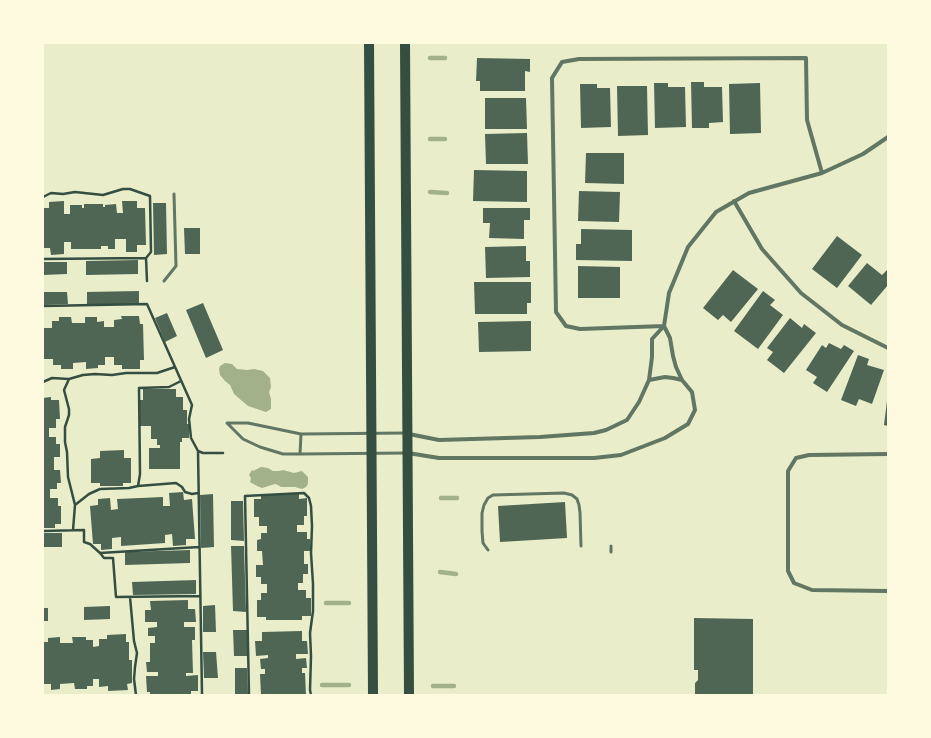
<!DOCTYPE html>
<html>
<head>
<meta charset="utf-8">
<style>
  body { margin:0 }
  #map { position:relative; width:931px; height:738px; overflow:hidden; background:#e9edc9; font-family:Karla,sans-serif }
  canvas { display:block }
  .frame { position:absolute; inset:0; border:44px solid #fefae0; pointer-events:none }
</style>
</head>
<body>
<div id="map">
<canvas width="931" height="738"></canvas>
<div class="frame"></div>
</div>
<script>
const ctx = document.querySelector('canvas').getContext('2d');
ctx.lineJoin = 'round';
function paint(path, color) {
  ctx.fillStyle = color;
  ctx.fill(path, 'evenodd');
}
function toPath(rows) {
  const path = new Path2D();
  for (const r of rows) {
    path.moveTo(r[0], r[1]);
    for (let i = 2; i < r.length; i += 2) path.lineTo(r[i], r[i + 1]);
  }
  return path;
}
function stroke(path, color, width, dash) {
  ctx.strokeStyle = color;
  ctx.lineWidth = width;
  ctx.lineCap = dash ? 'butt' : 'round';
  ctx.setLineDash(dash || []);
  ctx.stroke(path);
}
paint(toPath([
  [225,363,232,364,237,369,247,370,254,369,263,371,270,378,271,387,269,392,271,399,271,409,266,412,248,406,234,394,230,385,225,381,220,375,219,369,220,366],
  [261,467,268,468,273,471,279,471,283,470,294,473,302,471,308,477,308,484,306,487,302,489,295,487,281,487,278,485,275,484,262,488,257,486,250,482,251,478,249,475,252,470,253,471]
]), '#a3b18a');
stroke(toPath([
  [430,58,445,58],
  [430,139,445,139],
  [430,192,447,193],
  [441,498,457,498],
  [440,572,456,574],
  [326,603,349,603],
  [322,685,349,685],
  [433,686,454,686]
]), '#a3b18a', 4.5);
paint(toPath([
  [477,58,530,59,530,72,525,71,525,91,480,91,480,81,476,81],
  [691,82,704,82,704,87,722,87,723,122,709,123,709,128,692,128],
  [654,83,668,83,668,87,685,87,686,127,655,128],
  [760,83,761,133,730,134,729,84],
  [580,84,597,84,597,88,610,88,611,127,581,128],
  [617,86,647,86,648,135,618,136],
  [485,98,526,98,527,129,485,129],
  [527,133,528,164,486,164,485,134],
  [586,153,624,153,624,184,585,183],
  [474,170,527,171,527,202,473,201],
  [579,191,620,192,619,222,578,221],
  [64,201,64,214,70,214,70,205,82,205,82,208,84,208,84,204,103,204,103,207,105,207,105,205,116,204,117,213,123,213,122,201,137,201,137,208,145,208,146,245,137,245,137,252,126,252,126,239,115,239,115,249,108,249,108,246,101,246,101,249,71,249,71,242,64,242,64,254,51,255,50,248,43,248,43,208,49,208,49,202],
  [153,203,166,203,167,254,154,255],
  [483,208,530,208,530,220,524,220,524,239,489,238,490,223,483,223],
  [184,228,200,228,200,254,185,254],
  [581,229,632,230,632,261,576,260,576,244,581,244],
  [837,236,862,255,837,288,812,269],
  [526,246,526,261,530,261,530,277,486,278,485,247],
  [138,260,138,274,86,275,86,261],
  [43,262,67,262,67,274,43,275],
  [867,263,882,275,887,270,888,270,888,285,871,305,848,286],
  [578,266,620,267,620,298,578,298],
  [733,270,758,289,731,322,723,315,718,320,703,308],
  [474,282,531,282,531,303,527,303,527,314,475,314],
  [139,291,139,304,87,305,87,292],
  [763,291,775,300,770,305,783,315,758,349,734,331],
  [43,292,67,292,68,304,43,305],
  [203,303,223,350,206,358,186,310],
  [167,313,177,336,165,342,155,318],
  [121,316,139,316,140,324,143,324,144,360,140,360,140,369,122,369,122,365,114,365,114,357,105,357,105,365,98,365,98,368,86,369,86,362,73,363,73,369,61,369,61,365,53,365,53,359,43,359,43,328,52,328,52,321,59,321,59,317,71,317,72,323,85,323,85,317,97,317,97,322,104,321,104,327,114,327,114,320,122,319],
  [790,318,802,328,804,324,816,333,784,373,767,360,773,352,767,348],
  [531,321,531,351,479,352,478,322],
  [829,343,841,349,844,345,854,351,827,392,813,383,817,377,806,370,822,345,826,348],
  [858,355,869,359,867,365,884,370,872,404,859,399,856,406,841,400],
  [143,389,176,389,176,397,183,397,183,410,187,410,187,424,189,424,189,438,182,438,182,442,180,442,180,469,149,469,149,448,160,448,160,445,157,445,157,439,151,439,151,426,140,426,140,400,143,400],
  [51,397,51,400,59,400,60,419,56,419,56,428,49,428,49,437,56,437,56,444,60,444,60,457,54,457,54,470,60,470,61,483,57,483,57,489,50,489,50,498,58,498,58,506,61,506,61,524,55,524,55,528,43,528,43,398],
  [887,401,888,401,888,426,884,425],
  [124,450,124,458,131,458,131,483,123,483,123,486,100,486,100,483,91,483,91,459,100,458,100,451],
  [183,492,184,500,192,499,195,539,186,539,186,545,173,546,172,534,165,535,165,543,121,546,121,537,112,538,112,549,101,550,101,544,93,544,90,506,98,505,98,499,110,498,111,510,118,509,117,499,163,497,163,506,170,506,169,493],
  [213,494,214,547,201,548,200,495],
  [261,494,299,494,299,499,307,498,307,516,304,516,304,525,297,525,297,532,307,532,307,539,310,539,310,551,304,551,304,564,308,564,308,574,303,574,303,583,298,583,298,590,306,590,306,598,311,598,311,616,302,616,302,620,266,620,266,617,257,617,257,600,261,600,261,593,267,593,267,584,261,584,261,577,256,577,256,565,263,565,262,551,257,551,257,540,261,539,261,533,267,533,267,526,259,526,259,517,254,517,254,499,261,499],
  [231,501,243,501,244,541,231,540],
  [565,502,567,538,500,542,498,506],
  [43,533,62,533,62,547,43,547],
  [231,546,244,546,246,612,233,611],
  [190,550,190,563,125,565,125,552],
  [196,580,196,594,133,595,132,582],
  [188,600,188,609,195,609,196,622,184,622,184,627,195,627,195,640,192,640,193,673,186,673,186,676,198,675,198,691,191,691,191,695,150,695,150,692,147,692,146,676,158,676,158,672,147,672,146,662,150,662,150,643,155,643,155,636,148,636,148,628,157,627,157,622,145,622,145,610,151,610,150,601],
  [215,605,216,632,203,632,203,606],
  [110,606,110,619,84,620,84,607],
  [43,608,48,608,48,621,43,621],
  [694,618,753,619,753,695,695,695,695,683,698,680,698,670,694,670],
  [233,630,247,630,247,656,234,656],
  [302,631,302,641,307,641,308,654,296,654,296,659,306,658,307,668,302,668,302,673,305,673,306,695,261,695,260,674,265,674,265,669,261,669,260,659,268,658,268,655,256,656,255,641,262,641,262,632],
  [126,634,126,642,129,642,129,660,132,660,132,683,127,684,128,690,108,691,108,686,99,687,99,679,93,679,93,686,87,686,87,689,75,689,74,683,60,684,60,689,51,690,51,684,43,684,43,642,48,642,48,638,60,637,60,643,73,643,72,637,86,637,86,640,93,640,93,647,99,646,99,639,107,639,107,635],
  [203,652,216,652,218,678,204,678],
  [235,668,247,668,248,695,235,695]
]), '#4f6655');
stroke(toPath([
  [43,197,51,193,63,194,75,192,103,195,123,189,130,189,150,196,151,252,146,258,43,259],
  [146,258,147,281],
  [43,306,147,304,192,405,189,419,191,438,198,451],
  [69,379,64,390,69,409,69,415,65,427,65,442,67,452,68,477,75,505,73,530],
  [43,382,52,378,69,379,83,375,95,374,112,375,126,373,157,373,175,367],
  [138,486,176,483,182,487,185,492,192,494,198,493],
  [75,505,89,494,100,489,129,488,138,486,140,474,139,388,169,387,181,381],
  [43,531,84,530,84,542,90,544,100,553],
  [199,547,100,553,104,558,113,558,116,597,200,596],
  [130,597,134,641,137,653,135,667,134,679,136,695],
  [202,695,198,451,203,453,223,453],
  [249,695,245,496,304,493,309,498,311,506,312,526,311,553,313,584,313,611,310,633,311,656,310,690,311,695]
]), '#344e41', 2.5);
stroke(toPath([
  [164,281,176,266,174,194],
  [227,423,243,439,260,447,283,454,300,454,406,453],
  [227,423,248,423,301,434,406,433],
  [300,454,301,434],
  [611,546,611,552],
  [488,550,483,543,482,531,482,513,484,505,488,498,493,495,564,493,572,495,577,499,579,505,580,513,581,546]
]), '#617663', 3);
stroke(toPath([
  [734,201,762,249,801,293,842,325,888,348],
  [664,326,580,329,566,326,556,312,552,78,562,62,579,59,806,58,807,120,822,173],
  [649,380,665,377,673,378,682,380],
  [409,434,439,440,540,437,594,433,606,430,627,420,639,402,649,380,652,357,652,339,664,326,669,293,688,247,716,212,749,193,822,173,863,154,888,137],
  [408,453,439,458,594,458,621,455,665,438,688,424,695,410,692,392,682,380,676,367,673,356,670,338,664,326],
  [888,454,809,455,796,458,788,471,788,571,794,583,812,590,888,591]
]), '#617663', 4);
stroke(toPath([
  [369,43,373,695],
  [405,43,409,695]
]), '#344e41', 10);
</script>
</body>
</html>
